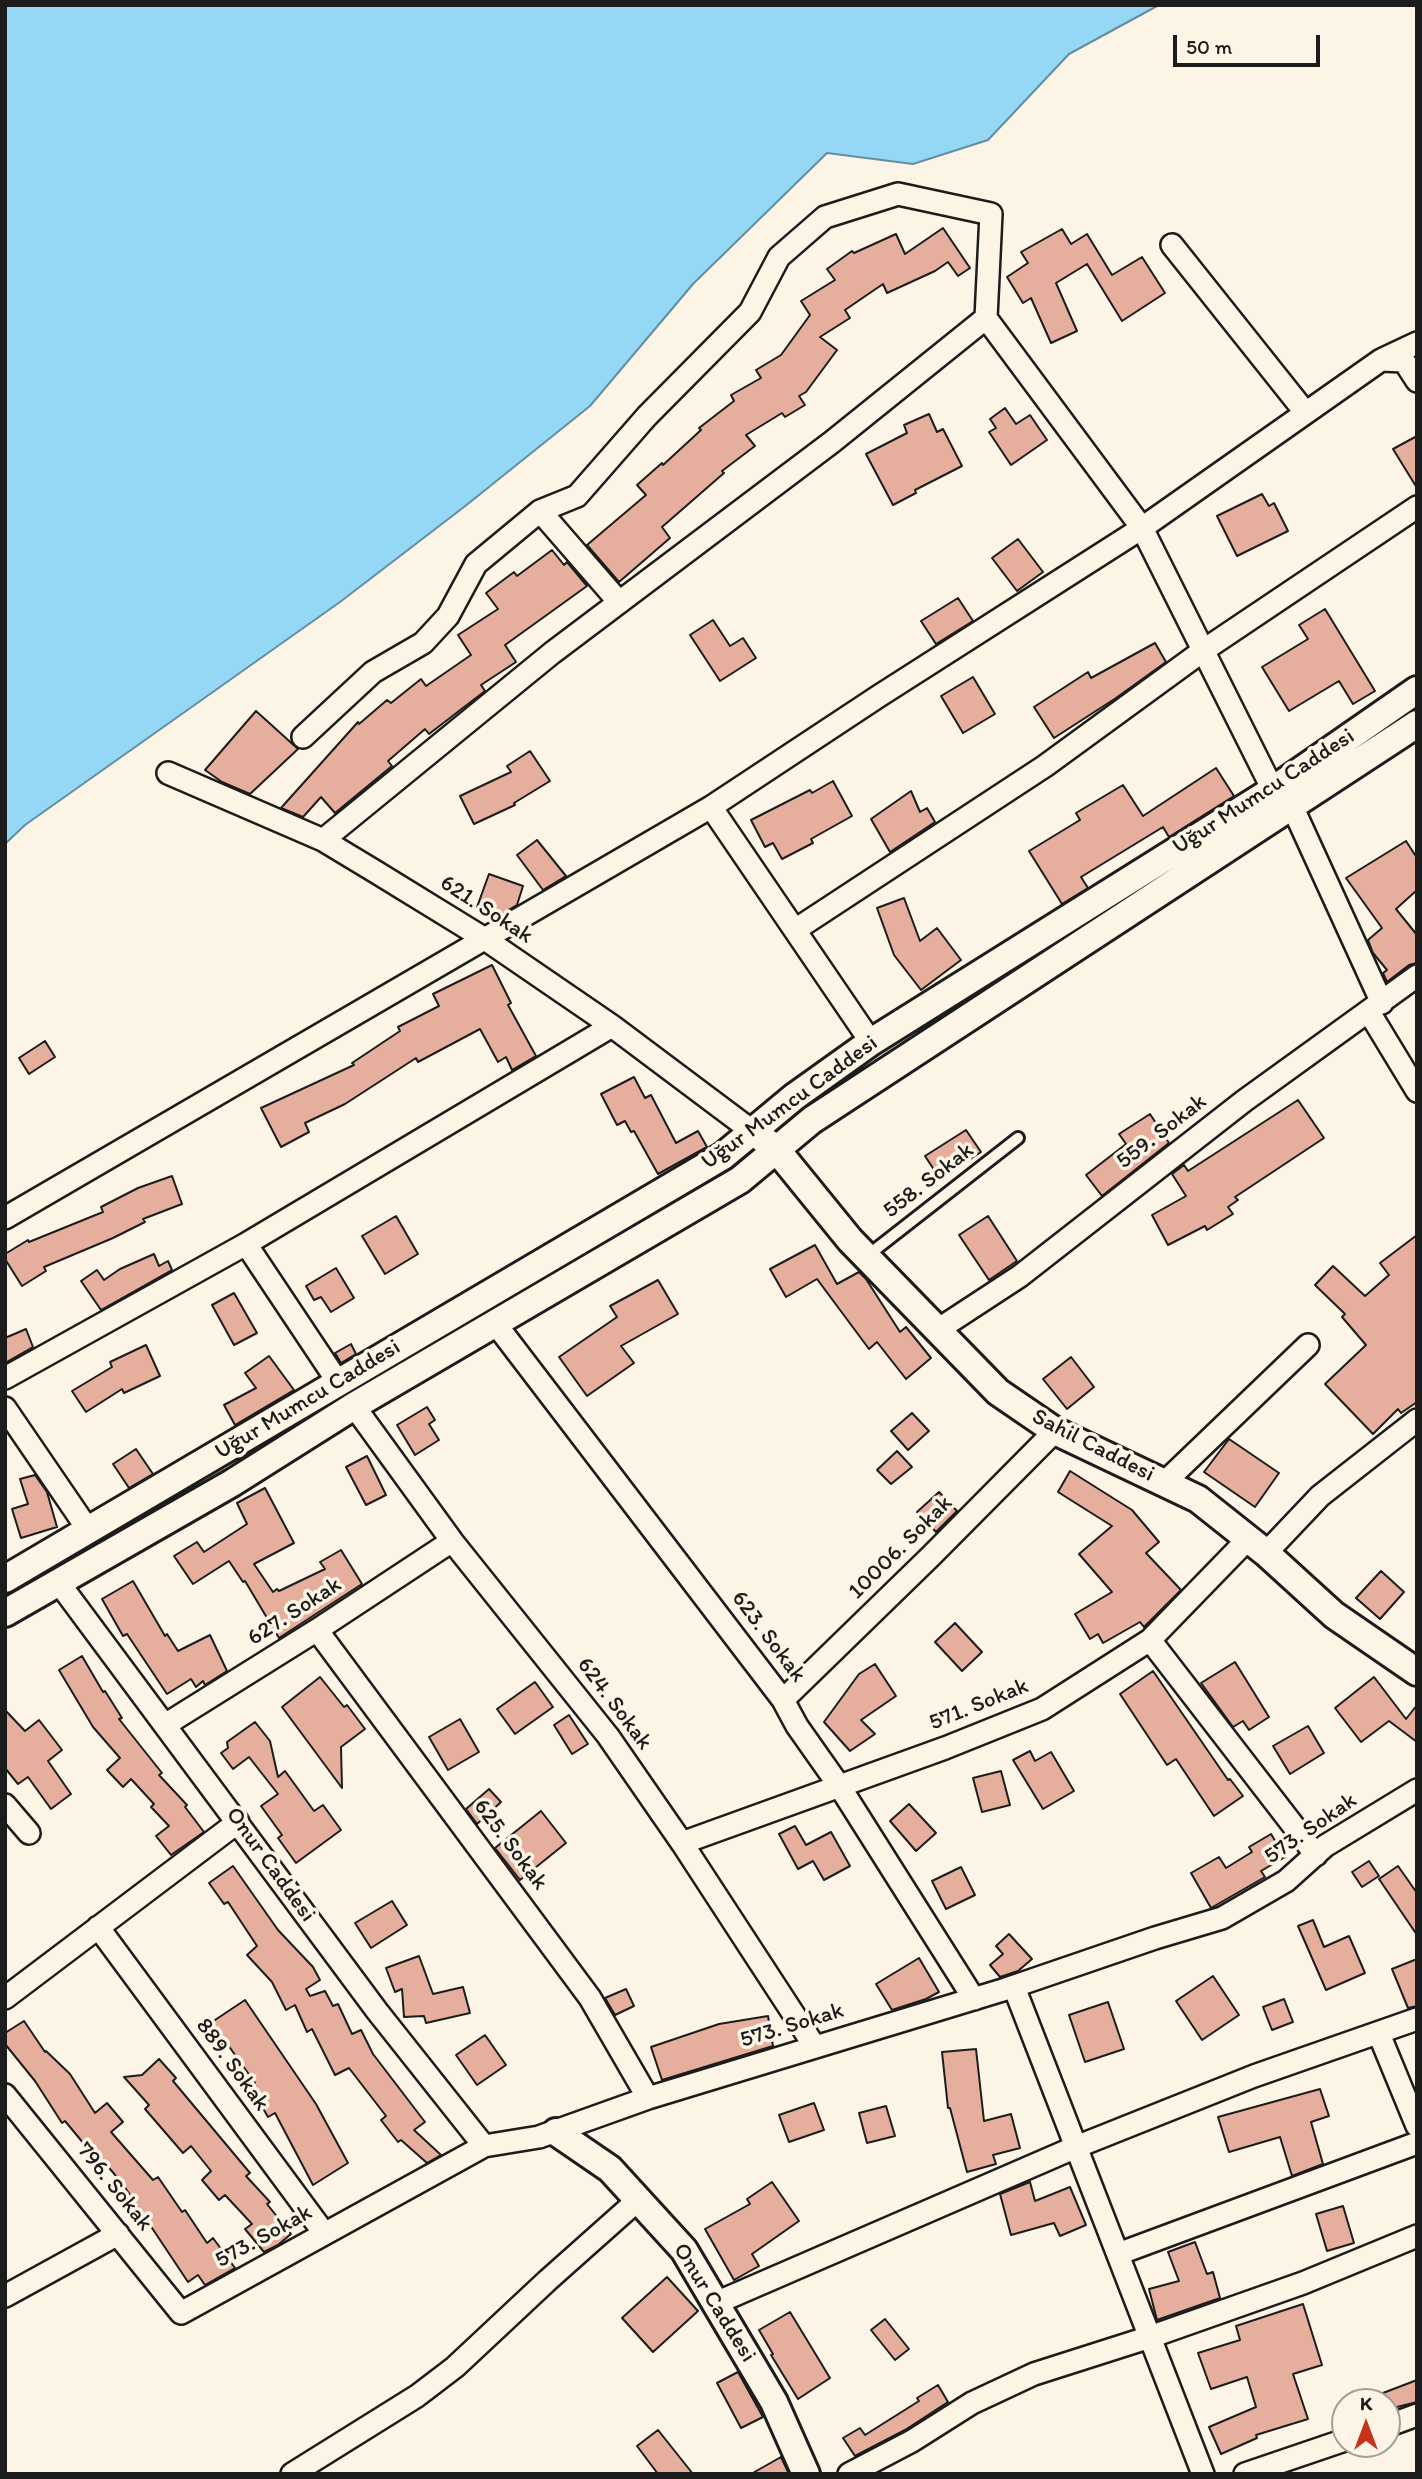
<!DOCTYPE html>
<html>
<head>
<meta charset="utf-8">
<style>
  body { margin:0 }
  #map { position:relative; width:1422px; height:2479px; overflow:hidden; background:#fcf5e5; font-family:Itim,sans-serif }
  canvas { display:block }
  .frame { position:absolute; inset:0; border:7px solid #1c1c1c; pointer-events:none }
  .north { position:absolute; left:1331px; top:2388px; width:70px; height:70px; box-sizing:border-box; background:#fcf5e5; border:2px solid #a29e95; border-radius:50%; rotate:0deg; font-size:19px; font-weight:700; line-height:28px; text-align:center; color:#1c1c1c }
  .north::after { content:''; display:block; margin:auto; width:24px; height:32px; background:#c8321e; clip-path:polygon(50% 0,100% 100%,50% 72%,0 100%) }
  .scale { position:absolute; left:1173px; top:35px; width:147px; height:32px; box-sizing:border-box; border:4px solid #1c1c1c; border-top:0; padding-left:9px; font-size:21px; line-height:24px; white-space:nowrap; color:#1c1c1c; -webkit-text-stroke:5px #fcf5e5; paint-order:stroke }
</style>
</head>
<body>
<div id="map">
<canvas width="1422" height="2479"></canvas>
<div class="frame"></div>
<div class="north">K</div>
<div class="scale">50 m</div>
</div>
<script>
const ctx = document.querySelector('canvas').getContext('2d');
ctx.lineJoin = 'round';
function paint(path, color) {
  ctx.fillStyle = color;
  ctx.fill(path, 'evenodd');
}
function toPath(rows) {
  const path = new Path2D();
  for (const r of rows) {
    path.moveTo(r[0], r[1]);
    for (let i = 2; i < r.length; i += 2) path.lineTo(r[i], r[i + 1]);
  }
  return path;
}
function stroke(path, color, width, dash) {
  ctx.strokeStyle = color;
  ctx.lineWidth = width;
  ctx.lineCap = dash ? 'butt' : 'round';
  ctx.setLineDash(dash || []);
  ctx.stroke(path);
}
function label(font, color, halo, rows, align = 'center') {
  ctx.font = font + ' Itim,sans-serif';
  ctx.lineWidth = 7;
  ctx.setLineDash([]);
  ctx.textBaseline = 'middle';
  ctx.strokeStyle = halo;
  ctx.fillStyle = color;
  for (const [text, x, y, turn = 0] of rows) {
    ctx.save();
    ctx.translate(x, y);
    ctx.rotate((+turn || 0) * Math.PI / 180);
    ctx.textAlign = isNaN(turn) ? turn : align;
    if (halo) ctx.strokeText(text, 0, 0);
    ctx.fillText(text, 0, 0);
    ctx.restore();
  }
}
const water = toPath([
  [5,5,1159,5,1069,54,988,140,913,164,827,153,693,284,590,406,464,507,340,602,25,825,5,844,5,5]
]);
paint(water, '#94d8f6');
stroke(water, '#648d9f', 2);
const building = toPath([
  [943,228,970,268,958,276,948,262,935,271,887,293,883,284,845,310,850,318,820,337,837,350,806,392,799,396,805,405,785,417,782,413,746,435,755,446,722,471,724,473,662,527,670,538,619,582,587,545,646,495,637,485,662,463,663,465,701,430,699,428,734,401,731,395,761,378,756,370,781,355,810,315,801,301,835,280,827,269,852,251,854,253,896,234,905,254,943,228],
  [1062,229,1071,244,1087,234,1112,275,1142,257,1165,293,1122,321,1087,264,1056,283,1077,331,1051,343,1031,298,1023,303,1007,277,1028,263,1021,252,1062,229],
  [1005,408,1016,424,1030,415,1047,440,1011,465,989,432,996,428,990,419,1005,408],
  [929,414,937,432,943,429,962,466,915,490,916,493,893,505,866,454,907,433,904,425,929,414],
  [1417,436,1417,488,1393,449,1417,436],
  [1262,494,1269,506,1274,503,1288,531,1237,556,1217,516,1262,494],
  [1018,539,1043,572,1017,591,992,558,1018,539],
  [552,550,564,565,567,562,587,586,505,645,516,662,481,685,485,691,429,734,425,729,388,761,392,766,335,813,321,797,303,817,281,808,358,722,359,724,387,700,391,703,421,679,426,686,471,655,458,635,498,609,486,593,514,572,517,576,552,550],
  [958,598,973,621,936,644,921,621,958,598],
  [1325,609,1375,691,1353,704,1339,681,1289,711,1262,667,1308,639,1299,625,1325,609],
  [713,620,730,646,743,638,756,658,720,681,690,635,713,620],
  [1155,643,1166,662,1116,698,1054,738,1034,707,1088,672,1091,678,1155,643],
  [973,677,995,714,963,733,941,696,973,677],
  [256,711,298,749,250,794,222,782,205,770,256,711],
  [530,751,550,781,514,803,515,805,474,824,460,796,511,772,507,766,530,751],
  [1216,768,1234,796,1169,837,1163,827,1081,877,1088,888,1062,904,1029,851,1080,820,1076,813,1123,785,1143,816,1216,768],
  [833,781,852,816,811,839,813,843,782,859,773,843,765,847,751,820,810,790,812,793,833,781],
  [911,791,920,812,927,808,935,822,890,852,871,819,911,791],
  [537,840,566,876,543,890,517,855,537,840],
  [1406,841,1417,858,1417,890,1396,909,1417,935,1417,963,1409,965,1387,982,1383,973,1387,970,1373,953,1368,940,1382,928,1346,878,1406,841],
  [489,874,523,886,517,905,500,915,477,907,489,874],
  [904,898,920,941,937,928,961,960,921,990,894,955,877,908,904,898],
  [492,965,511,1003,508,1005,536,1056,512,1070,506,1057,498,1062,480,1029,418,1062,416,1058,345,1104,305,1123,309,1132,281,1147,261,1108,354,1065,352,1063,400,1031,398,1027,439,1006,433,994,492,965],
  [45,1041,55,1057,29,1074,19,1058,45,1041],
  [634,1077,645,1098,651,1095,676,1143,698,1131,707,1147,658,1174,634,1131,631,1132,625,1121,617,1125,601,1094,634,1077],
  [1298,1100,1324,1138,1235,1197,1238,1200,1228,1207,1233,1214,1207,1230,1205,1226,1168,1245,1152,1215,1186,1196,1172,1174,1184,1165,1188,1171,1298,1100],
  [1150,1114,1169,1143,1102,1196,1086,1175,1126,1144,1119,1134,1150,1114],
  [966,1130,981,1152,940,1179,925,1156,966,1130],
  [172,1176,182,1204,143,1219,145,1222,113,1238,44,1267,46,1271,22,1286,5,1259,5,1254,28,1240,29,1242,103,1212,101,1207,138,1188,172,1176],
  [396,1216,418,1254,385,1274,362,1236,396,1216],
  [988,1216,1017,1261,989,1280,959,1235,988,1216],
  [1417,1235,1417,1402,1401,1413,1398,1409,1373,1434,1325,1384,1366,1345,1342,1317,1345,1314,1315,1285,1333,1266,1365,1296,1389,1275,1380,1263,1417,1235],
  [815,1245,837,1284,859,1272,866,1279,900,1332,906,1327,931,1358,906,1379,877,1342,869,1349,817,1279,786,1297,770,1269,815,1245],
  [154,1254,159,1266,168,1261,172,1270,101,1310,81,1281,97,1270,104,1280,120,1269,154,1254],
  [336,1268,354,1298,331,1312,321,1297,314,1300,306,1286,336,1268],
  [658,1280,678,1314,621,1346,634,1363,587,1396,559,1357,617,1317,610,1306,658,1280],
  [234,1293,257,1333,234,1345,212,1305,234,1293],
  [26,1329,33,1347,5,1363,5,1338,26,1329],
  [351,1344,356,1354,341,1363,335,1353,351,1344],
  [146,1345,160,1376,124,1393,122,1389,86,1412,72,1391,112,1367,110,1362,146,1345],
  [269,1356,294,1390,235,1425,224,1405,256,1388,245,1373,269,1356],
  [1071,1357,1094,1387,1067,1409,1043,1379,1071,1357],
  [427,1407,435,1420,429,1424,439,1440,415,1455,397,1425,427,1407],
  [912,1413,929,1431,908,1450,891,1431,912,1413],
  [1229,1439,1279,1473,1255,1507,1204,1472,1229,1439],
  [136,1449,153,1474,129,1488,113,1464,136,1449],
  [897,1451,912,1467,891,1484,877,1470,897,1451],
  [367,1456,386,1495,366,1505,346,1467,367,1456],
  [1070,1471,1132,1510,1159,1542,1146,1553,1181,1590,1144,1627,1140,1622,1103,1643,1098,1634,1090,1639,1075,1614,1112,1592,1079,1554,1112,1526,1058,1492,1070,1471],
  [35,1475,47,1492,57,1527,21,1538,12,1509,28,1504,20,1479,35,1475],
  [265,1488,294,1543,254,1564,273,1592,277,1589,279,1591,325,1569,320,1562,341,1550,362,1584,279,1638,245,1581,243,1582,229,1561,193,1584,174,1556,197,1542,204,1552,247,1524,237,1503,265,1488],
  [939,1492,957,1511,936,1532,917,1512,939,1492],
  [1381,1571,1404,1592,1380,1619,1356,1598,1381,1571],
  [133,1581,165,1636,167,1634,178,1651,210,1635,227,1671,205,1685,203,1681,196,1687,191,1679,167,1694,127,1634,123,1636,102,1599,133,1581],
  [955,1623,982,1652,962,1671,935,1642,955,1623],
  [82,1656,103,1692,105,1691,122,1718,119,1719,162,1773,159,1775,187,1805,185,1807,204,1832,171,1855,156,1836,169,1826,151,1807,154,1804,131,1779,123,1787,107,1770,120,1758,93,1727,59,1670,82,1656],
  [1235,1662,1269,1717,1249,1730,1243,1721,1233,1727,1201,1683,1235,1662],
  [875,1664,896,1696,861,1720,875,1734,850,1751,824,1722,859,1674,875,1664],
  [1153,1671,1228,1780,1230,1779,1243,1796,1214,1816,1176,1759,1167,1765,1120,1694,1153,1671],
  [320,1677,344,1707,347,1705,365,1729,341,1747,342,1788,282,1707,320,1677],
  [1374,1677,1406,1719,1417,1705,1417,1742,1389,1721,1361,1742,1335,1708,1374,1677],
  [535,1682,553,1707,515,1734,497,1709,535,1682],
  [5,1710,25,1731,39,1720,62,1750,48,1761,71,1794,51,1809,28,1777,18,1784,5,1768,5,1710],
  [569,1715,588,1744,572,1754,554,1725,569,1715],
  [460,1719,479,1752,448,1770,429,1737,460,1719],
  [255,1722,270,1741,278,1777,285,1771,314,1811,323,1805,341,1830,296,1863,278,1838,282,1835,261,1806,278,1794,249,1757,233,1769,221,1753,228,1748,227,1742,255,1722],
  [1308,1726,1324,1753,1290,1774,1273,1746,1308,1726],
  [1030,1751,1035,1761,1051,1752,1074,1791,1043,1809,1013,1760,1030,1751],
  [1001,1771,1010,1805,982,1812,973,1778,1001,1771],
  [489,1789,501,1802,477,1824,466,1809,489,1789],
  [909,1804,936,1833,916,1851,890,1821,909,1804],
  [541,1811,566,1843,520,1880,495,1848,541,1811],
  [795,1826,806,1845,831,1832,850,1866,824,1880,813,1861,798,1869,779,1834,795,1826],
  [1271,1834,1285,1857,1261,1871,1265,1877,1211,1908,1191,1873,1219,1857,1226,1868,1252,1852,1249,1847,1271,1834],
  [1369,1861,1379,1876,1362,1887,1352,1872,1369,1861],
  [233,1866,278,1930,313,1967,320,1980,306,1989,310,1996,325,1991,333,2006,338,2004,352,2034,361,2030,373,2054,425,2122,414,2130,441,2155,427,2163,401,2140,398,2142,381,2120,386,2116,349,2068,335,2075,312,2029,307,2032,295,2005,286,2010,272,1982,247,1955,257,1946,228,1902,224,1904,209,1883,233,1866],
  [1398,1866,1417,1893,1417,1935,1379,1879,1398,1866],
  [961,1867,975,1895,946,1909,932,1881,961,1867],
  [392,1901,407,1925,371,1948,355,1923,392,1901],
  [1313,1920,1324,1947,1349,1936,1365,1973,1326,1990,1298,1926,1313,1920],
  [1009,1934,1032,1959,1018,1971,1000,1977,990,1965,1003,1954,996,1946,1009,1934],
  [419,1956,433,1994,463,1987,470,2013,426,2023,424,2016,404,2017,402,1989,395,1992,386,1968,419,1956],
  [919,1958,939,1992,926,1999,892,2010,876,1984,919,1958],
  [1417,1959,1417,2006,1408,2008,1392,1969,1417,1959],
  [1213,1976,1239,2015,1202,2040,1176,2001,1213,1976],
  [626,1989,634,2006,615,2015,605,1998,626,1989],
  [1284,1999,1293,2022,1272,2030,1263,2007,1284,1999],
  [245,2000,316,2104,348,2163,313,2185,275,2113,268,2117,250,2086,255,2083,228,2045,224,2047,209,2024,245,2000],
  [1108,2002,1124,2049,1085,2062,1069,2015,1108,2002],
  [768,2016,773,2046,662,2080,651,2047,719,2024,768,2016],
  [24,2021,45,2052,46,2051,70,2074,95,2113,107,2103,123,2122,111,2132,153,2180,158,2177,182,2212,185,2210,207,2243,213,2238,235,2268,205,2285,198,2275,188,2282,122,2183,92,2148,89,2150,65,2121,62,2123,35,2081,5,2044,5,2033,24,2021],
  [485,2035,506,2065,477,2085,456,2055,485,2035],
  [976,2049,984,2121,1011,2114,1020,2148,993,2155,996,2164,967,2172,950,2108,948,2108,942,2052,976,2049],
  [159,2059,176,2078,173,2081,250,2173,246,2176,270,2202,267,2204,291,2234,278,2245,264,2252,245,2229,252,2224,225,2195,219,2200,202,2180,211,2171,191,2146,183,2153,145,2109,149,2105,124,2077,142,2075,159,2059],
  [1320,2089,1329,2116,1311,2122,1323,2164,1292,2176,1280,2137,1229,2152,1218,2117,1320,2089],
  [814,2103,824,2130,789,2142,779,2115,814,2103],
  [886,2106,895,2136,867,2143,859,2113,886,2106],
  [772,2182,799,2221,752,2254,759,2266,734,2280,705,2229,750,2204,747,2199,772,2182],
  [1030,2182,1035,2201,1070,2187,1086,2225,1060,2236,1054,2223,1011,2235,1000,2194,1030,2182],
  [1343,2206,1354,2243,1327,2251,1316,2214,1343,2206],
  [1195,2242,1207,2274,1213,2272,1220,2298,1157,2320,1149,2289,1179,2281,1168,2252,1195,2242],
  [667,2277,698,2311,653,2352,622,2318,667,2277],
  [1303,2304,1322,2365,1293,2374,1308,2419,1256,2435,1257,2438,1221,2454,1209,2427,1256,2407,1247,2377,1211,2389,1198,2353,1240,2340,1236,2326,1303,2304],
  [790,2312,830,2378,798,2399,771,2355,773,2354,759,2330,790,2312],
  [885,2319,909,2349,895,2360,871,2330,885,2319],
  [738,2372,763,2417,741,2428,717,2383,738,2372],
  [1417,2380,1417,2402,1389,2409,1383,2393,1417,2380],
  [938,2385,948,2402,905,2430,855,2456,843,2438,860,2428,865,2435,919,2401,917,2398,938,2385],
  [658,2430,693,2474,658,2474,637,2446,658,2430],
  [781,2457,789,2474,751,2474,781,2457]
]);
paint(building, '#e6ae9c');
stroke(building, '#1c1c1c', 2);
const service = toPath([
  [867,1256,1018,1138]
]);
const minor = toPath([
  [1172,245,1305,412],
  [1383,359,1417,343],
  [619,602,540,511,577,496,647,416,750,312,779,257,825,217,898,194,991,214,986,318,1142,528,1273,790],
  [303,737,373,672,423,643,448,616,476,564,540,511],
  [168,773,323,840,376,872,485,939,612,1026,752,1131],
  [1292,806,1382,1003],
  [711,807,871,1042],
  [323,840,552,653,832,442,986,318],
  [795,930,1045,766,1204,650,1417,507],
  [1369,1012,1417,1091],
  [5,1218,711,807,879,696,1142,528,1381,360,1404,361,1417,381],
  [246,1244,338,1382],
  [495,1323,783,1700,797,1726,840,1787,974,1999],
  [939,1329,1020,1276,1244,1101,1417,976],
  [5,1378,246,1244,612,1026],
  [354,1406,452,1541,608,1736,682,1843,815,2047],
  [5,1408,89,1531],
  [1164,1483,1308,1345],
  [1266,1553,1320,1496,1417,1420],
  [59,1583,377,2011,484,2146],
  [317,1630,590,1998,648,2098],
  [1150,1640,1316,1855],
  [783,1700,931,1556,1055,1431],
  [165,1725,317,1630,452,1541],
  [5,1805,29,1833],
  [682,1843,945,1748,1042,1709,1150,1640,1248,1539],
  [98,1927,324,2233],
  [1014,1987,1203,2474],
  [5,1998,238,1822],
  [1379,2034,1417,2126],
  [5,2095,181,2313,484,2146,539,2137,648,2098,1006,1989,1155,1938,1222,1918,1286,1881,1325,1846,1417,1790],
  [1118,2254,1417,2143],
  [5,2296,118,2234],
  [716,2303,1076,2147,1254,2076,1417,2019],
  [1387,2426,1417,2415],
  [292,2474,417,2396,455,2367,548,2280,639,2199],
  [849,2474,912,2441,972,2403,1034,2374,1150,2337,1303,2283,1417,2236],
  [1245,2474,1345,2440]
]);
const tertiary = toPath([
  [763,1139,776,1149,850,1240,998,1392,1055,1431,1198,1499,1266,1553,1334,1615,1417,1672],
  [5,1579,723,1156,794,1097,871,1042,1273,790,1417,690],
  [5,1613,232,1483,354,1406,740,1180,812,1120,1417,724],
  [556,2132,610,2169,684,2250,774,2402,806,2474]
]);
stroke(service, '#1c1c1c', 16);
stroke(minor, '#1c1c1c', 26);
stroke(tertiary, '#1c1c1c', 32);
stroke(service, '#fcf5e5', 10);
stroke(minor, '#fcf5e5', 21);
stroke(tertiary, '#fcf5e5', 26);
label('23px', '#1c1c1c', '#fcf5e5', [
  ["Uğur Mumcu Caddesi",1264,792,-33],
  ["621. Sokak",486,910,33],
  ["Uğur Mumcu Caddesi",790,1103,-36],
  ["559. Sokak",1162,1132,-38],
  ["558. Sokak",929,1181,-38],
  ["Uğur Mumcu Caddesi",308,1400,-31],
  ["Sahil Caddesi",1093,1446,27],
  ["10006. Sokak",901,1548,-45],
  ["627. Sokak",295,1612,-33],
  ["623. Sokak",768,1637,53],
  ["624. Sokak",614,1704,53],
  ["571. Sokak",979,1705,-22],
  ["573. Sokak",1311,1829,-35],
  ["625. Sokak",510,1845,53],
  ["Onur Caddesi",270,1865,54],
  ["573. Sokak",792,2026,-17],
  ["889. Sokak",232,2065,54],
  ["796. Sokak",114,2187,51],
  ["573. Sokak",264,2237,-29],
  ["Onur Caddesi",714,2303,58]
]);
</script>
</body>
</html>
